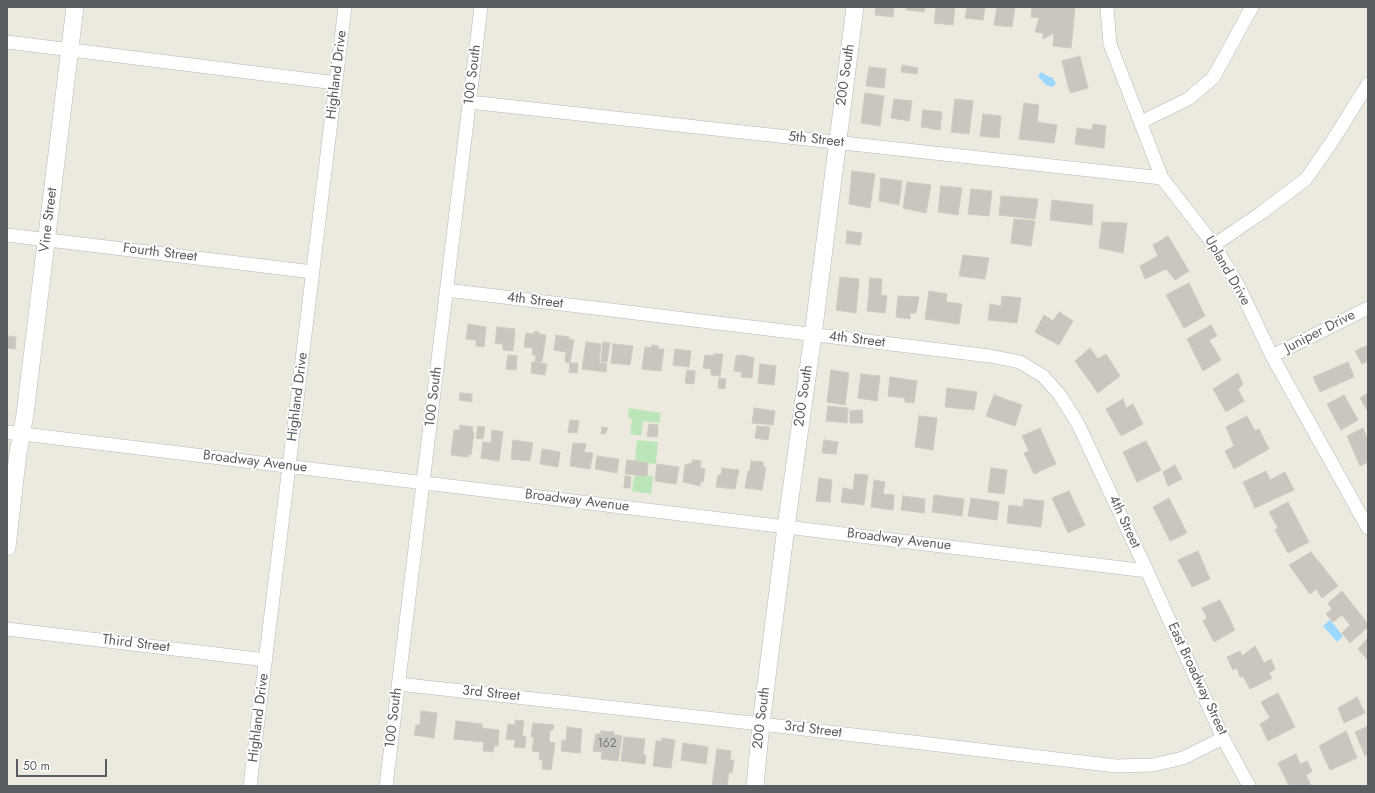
<!DOCTYPE html>
<html>
<head>
<meta charset="utf-8">
<style>
  body { margin:0 }
  #map { position:relative; width:1375px; height:793px; overflow:hidden; background:#ece9df; font-family:Jost,sans-serif }
  canvas { display:block }
  .frame { position:absolute; inset:0; border:8px solid #585d61; pointer-events:none }
  .scale { position:absolute; left:16px; top:759px; width:91px; height:18px; box-sizing:border-box; border:2px solid #585d61; border-top:0; padding-left:5px; font-size:12px; line-height:14px; white-space:nowrap; color:#585d61; -webkit-text-stroke:3px #fff; paint-order:stroke }
</style>
</head>
<body>
<div id="map">
<canvas width="1375" height="793"></canvas>
<div class="frame"></div>
<div class="scale">50 m</div>
</div>
<script>
const ctx = document.querySelector('canvas').getContext('2d');
ctx.lineJoin = 'round';
function paint(path, color) {
  ctx.fillStyle = color;
  ctx.fill(path, 'evenodd');
}
function toPath(rows) {
  const path = new Path2D();
  for (const r of rows) {
    path.moveTo(r[0], r[1]);
    for (let i = 2; i < r.length; i += 2) path.lineTo(r[i], r[i + 1]);
  }
  return path;
}
function stroke(path, color, width, dash) {
  ctx.strokeStyle = color;
  ctx.lineWidth = width;
  ctx.lineCap = dash ? 'butt' : 'round';
  ctx.setLineDash(dash || []);
  ctx.stroke(path);
}
function label(font, color, halo, rows, align = 'center') {
  ctx.font = font + ' Jost,sans-serif';
  ctx.lineWidth = 3.5;
  ctx.setLineDash([]);
  ctx.textBaseline = 'middle';
  ctx.strokeStyle = halo;
  ctx.fillStyle = color;
  for (const [text, x, y, turn = 0] of rows) {
    ctx.save();
    ctx.translate(x, y);
    ctx.rotate((+turn || 0) * Math.PI / 180);
    ctx.textAlign = isNaN(turn) ? turn : align;
    if (halo) ctx.strokeText(text, 0, 0);
    ctx.fillText(text, 0, 0);
    ctx.restore();
  }
}
paint(toPath([
  [629,408,661,413,659,423,643,421,641,436,630,434,632,419,628,418],
  [637,440,658,442,656,464,635,461],
  [636,475,647,476,647,475,653,476,651,494,632,491,634,477,635,477]
]), '#bce5ba');
paint(toPath([
  [1041,72,1049,77,1052,77,1056,83,1053,87,1048,86,1043,82,1038,76],
  [1330,620,1343,636,1337,642,1323,626]
]), '#9cd8ff');
const building = toPath([
  [876,7,894,7,893,17,875,15,876,7],
  [906,7,925,7,924,12,906,10,906,7],
  [936,7,955,7,953,25,934,23,936,7],
  [967,7,985,7,983,20,965,18,967,7],
  [997,7,1015,7,1012,27,994,25,997,7],
  [1032,7,1075,8,1071,48,1053,46,1054,33,1043,39,1043,33,1035,32,1039,18,1031,17,1032,7],
  [1080,56,1088,88,1070,93,1062,61,1080,56],
  [902,65,918,68,917,74,901,72,902,65],
  [869,67,886,69,884,88,866,86,869,67],
  [865,93,884,96,880,126,861,123,865,93],
  [894,99,912,101,909,121,891,118,894,99],
  [955,99,973,101,969,134,951,132,955,99],
  [1024,103,1039,105,1037,122,1057,125,1054,143,1019,139,1024,103],
  [923,110,942,112,940,130,921,127,923,110],
  [983,114,1001,116,999,138,980,136,983,114],
  [1093,124,1106,126,1104,148,1075,144,1077,128,1092,130,1093,124],
  [852,171,875,174,870,208,849,204,852,171],
  [881,178,902,181,899,205,879,201,881,178],
  [907,182,931,185,926,213,903,208,907,182],
  [941,186,962,188,958,215,938,212,941,186],
  [971,189,992,191,989,216,968,214,971,189],
  [1001,196,1038,199,1035,219,999,215,1001,196],
  [1052,200,1093,205,1092,225,1050,220,1052,200],
  [1014,219,1035,221,1031,246,1011,243,1014,219],
  [1102,222,1127,223,1123,253,1099,248,1102,222],
  [847,231,862,233,860,245,846,243,847,231],
  [1168,236,1189,271,1175,280,1166,269,1145,279,1140,266,1158,256,1153,245,1168,236],
  [963,255,989,258,985,279,959,276,963,255],
  [840,277,859,279,856,313,836,310,840,277],
  [870,278,882,279,881,295,887,296,885,313,867,311,870,278],
  [1189,283,1205,316,1184,328,1166,295,1189,283],
  [929,291,947,294,946,302,962,304,959,324,925,319,929,291],
  [898,296,919,297,916,313,910,313,910,319,896,317,898,296],
  [1002,296,1021,298,1017,323,988,320,990,304,1001,306,1002,296],
  [1059,312,1073,321,1059,345,1035,332,1044,315,1053,321,1059,312],
  [468,324,486,327,484,347,476,346,476,340,466,339,468,324],
  [1211,325,1217,336,1209,340,1221,360,1203,371,1187,339,1211,325],
  [497,327,515,329,513,351,503,350,503,344,495,343,497,327],
  [534,332,539,332,539,334,546,335,542,362,535,362,536,355,532,355,533,348,524,347,526,333,534,334,534,332],
  [556,335,569,337,569,339,574,340,570,363,565,362,566,352,554,350,556,335],
  [7,336,16,337,15,349,7,348,7,336],
  [586,342,601,344,599,363,607,364,606,372,582,369,586,342],
  [603,342,610,343,607,362,601,362,603,342],
  [613,344,633,346,630,365,611,363,613,344],
  [652,345,658,346,658,349,664,349,661,371,642,369,645,347,652,348,652,345],
  [1368,345,1368,361,1362,364,1355,351,1368,345],
  [1090,348,1098,359,1106,354,1120,376,1098,393,1075,361,1090,348],
  [675,349,691,351,689,367,673,365,675,349],
  [714,354,723,354,720,376,711,375,711,369,703,368,705,355,714,356,714,354],
  [508,355,517,356,516,370,506,369,508,355],
  [742,355,754,358,752,378,741,377,742,372,734,371,736,356,742,355],
  [532,362,547,364,545,375,531,373,532,362],
  [1348,362,1354,377,1320,392,1313,377,1348,362],
  [570,363,578,363,577,373,569,372,570,363],
  [760,364,776,366,774,385,758,383,760,364],
  [687,370,695,371,694,384,685,383,687,370],
  [831,370,849,373,845,405,827,402,831,370],
  [1238,373,1243,384,1238,389,1244,401,1226,412,1213,389,1238,373],
  [861,374,880,376,877,401,858,398,861,374],
  [890,377,917,381,914,403,905,402,905,398,888,396,890,377],
  [719,378,726,379,725,389,718,388,719,378],
  [947,388,977,392,974,410,945,407,947,388],
  [460,393,472,394,472,402,459,400,460,393],
  [1368,393,1368,412,1360,398,1368,393],
  [994,395,1022,405,1015,426,986,416,994,395],
  [1344,395,1358,420,1341,430,1327,404,1344,395],
  [1123,399,1126,408,1133,404,1143,424,1121,436,1106,409,1123,399],
  [828,406,848,408,847,423,826,421,828,406],
  [754,408,775,411,773,425,752,423,754,408],
  [862,410,863,423,850,423,850,411,862,410],
  [919,416,937,418,933,450,915,447,919,416],
  [1247,416,1255,431,1259,429,1269,449,1234,469,1225,451,1234,446,1226,427,1247,416],
  [570,420,579,421,577,433,568,432,570,420],
  [649,424,658,425,657,437,647,436,649,424],
  [460,425,473,427,472,432,474,432,471,455,468,454,468,457,451,455,454,430,460,430,460,425],
  [478,426,485,427,483,439,476,438,478,426],
  [757,426,770,427,768,440,755,438,757,426],
  [602,427,608,428,605,434,601,434,602,427],
  [1040,428,1056,464,1034,474,1024,453,1029,451,1022,436,1040,428],
  [1363,428,1368,440,1368,462,1360,466,1347,436,1363,428],
  [492,430,503,432,499,461,481,458,483,442,491,443,492,430],
  [513,440,533,443,530,461,511,459,513,440],
  [824,440,838,442,836,454,822,453,824,440],
  [1146,441,1161,470,1137,482,1123,452,1146,441],
  [573,443,586,444,584,452,593,453,590,469,570,466,573,443],
  [542,449,560,452,558,467,540,464,542,449],
  [597,456,619,459,617,473,595,469,597,456],
  [627,460,648,463,647,476,625,474,627,460],
  [692,460,701,461,700,468,705,469,703,482,700,482,700,486,683,482,685,465,692,463,692,460],
  [751,461,763,462,763,467,766,467,762,490,745,488,748,471,750,471,751,461],
  [657,464,679,467,676,484,655,481,657,464],
  [1175,465,1182,479,1168,486,1163,472,1175,465],
  [722,468,739,470,735,489,716,487,718,475,721,475,722,468],
  [991,468,1007,470,1004,494,988,492,991,468],
  [1266,471,1270,480,1285,472,1294,490,1255,508,1243,482,1266,471],
  [855,474,868,475,864,505,841,502,843,488,853,490,855,474],
  [625,476,631,477,630,488,624,488,625,476],
  [819,478,832,480,830,502,816,501,819,478],
  [874,480,885,482,883,494,894,495,893,510,871,507,874,480],
  [1069,491,1085,525,1068,533,1052,498,1069,491],
  [934,495,964,499,962,516,932,512,934,495],
  [903,496,925,499,924,513,901,510,903,496],
  [971,498,999,502,997,520,968,516,971,498],
  [1169,498,1187,533,1170,541,1153,507,1169,498],
  [1024,499,1044,501,1041,527,1007,523,1009,505,1023,507,1024,499],
  [1288,502,1309,542,1288,553,1275,530,1278,528,1269,512,1288,502],
  [1198,551,1210,579,1192,587,1178,560,1198,551],
  [1311,552,1338,586,1322,598,1316,589,1310,594,1289,565,1311,552],
  [1342,591,1368,624,1368,627,1350,643,1342,633,1350,625,1342,615,1333,622,1326,614,1332,609,1328,603,1342,591],
  [1220,600,1235,630,1214,642,1203,621,1207,618,1202,608,1220,600],
  [1368,638,1368,660,1358,649,1368,638],
  [1255,646,1264,663,1271,659,1275,669,1269,673,1272,678,1250,689,1243,676,1240,677,1237,668,1233,670,1227,657,1240,651,1242,656,1255,646],
  [1278,693,1295,727,1268,741,1260,724,1270,718,1261,702,1278,693],
  [1357,697,1365,713,1344,723,1338,708,1357,697],
  [421,711,437,713,434,738,414,735,416,725,420,725,421,711],
  [515,720,524,721,522,736,526,737,525,748,514,747,515,740,506,739,508,724,515,725,515,720],
  [456,721,482,724,482,728,499,730,498,746,494,746,493,752,483,751,484,742,454,739,456,721],
  [533,723,554,725,553,730,550,730,549,742,555,743,551,770,542,769,543,760,539,760,540,752,532,751,534,737,531,737,533,723],
  [1368,726,1368,754,1365,756,1355,732,1368,726],
  [567,727,582,729,580,753,561,751,562,740,566,741,567,727],
  [601,731,614,732,614,735,622,736,618,761,601,759,602,752,593,751,596,734,601,734,601,731],
  [1346,731,1357,758,1330,770,1319,746,1346,731],
  [624,737,645,739,643,754,646,755,645,764,621,761,624,737],
  [662,738,675,740,671,768,653,766,656,741,662,741,662,738],
  [683,743,708,747,706,764,681,760,683,743],
  [717,749,731,751,730,760,734,760,732,773,729,772,727,786,712,786,717,749],
  [1296,754,1300,764,1307,761,1312,771,1306,775,1311,786,1289,786,1278,763,1296,754]
]);
paint(building, '#c9c5bf');
stroke(building, '#d1cabe', 1);
const minor = toPath([
  [1107,7,1110,44,1162,178,1214,245,1238,285,1272,356,1368,528],
  [7,42,336,83],
  [469,102,1162,178],
  [1141,122,1188,99,1213,78,1252,7],
  [7,235,313,272],
  [1214,245,1261,213,1306,179,1333,140,1368,84],
  [446,290,990,356,1020,362,1043,376,1060,395,1078,424,1147,571,1223,738,1249,786],
  [1272,356,1368,308],
  [7,432,1147,571],
  [7,629,266,660],
  [398,684,761,724,1116,766,1153,765,1183,758,1223,738],
  [250,786,345,7],
  [386,786,481,7]
]);
const tertiary = toPath([
  [7,547,18,453,25,414,75,7],
  [755,786,761,724,786,527,813,335,855,7]
]);
stroke(minor, '#b5b8bd', 14);
stroke(tertiary, '#b5b8bd', 18);
stroke(minor, '#fff', 13);
stroke(tertiary, '#fff', 17);
label('12px', '#747778', null, [
  ["162",607,744]
]);
label('14px', '#585d61', '#fff', [
  ["Highland Drive",337,75,-83],
  ["100 South",473,75,-83],
  ["200 South",846,75,-82],
  ["5th Street",816,140,6],
  ["Vine Street",49,220,-83],
  ["Fourth Street",160,253,7],
  ["Upland Drive",1227,271,60],
  ["4th Street",535,301,7],
  ["Juniper Drive",1320,332,-27],
  ["4th Street",857,340,7],
  ["200 South",804,396,-82],
  ["Highland Drive",298,397,-83],
  ["100 South",434,397,-83],
  ["Broadway Avenue",255,462,7],
  ["Broadway Avenue",577,501,7],
  ["4th Street",1124,522,65],
  ["Broadway Avenue",899,540,7],
  ["Third Street",136,644,7],
  ["East Broadway Street",1197,679,65],
  ["3rd Street",491,694,6],
  ["Highland Drive",259,718,-83],
  ["100 South",394,718,-83],
  ["200 South",762,718,-83],
  ["3rd Street",813,730,7]
]);
</script>
</body>
</html>
